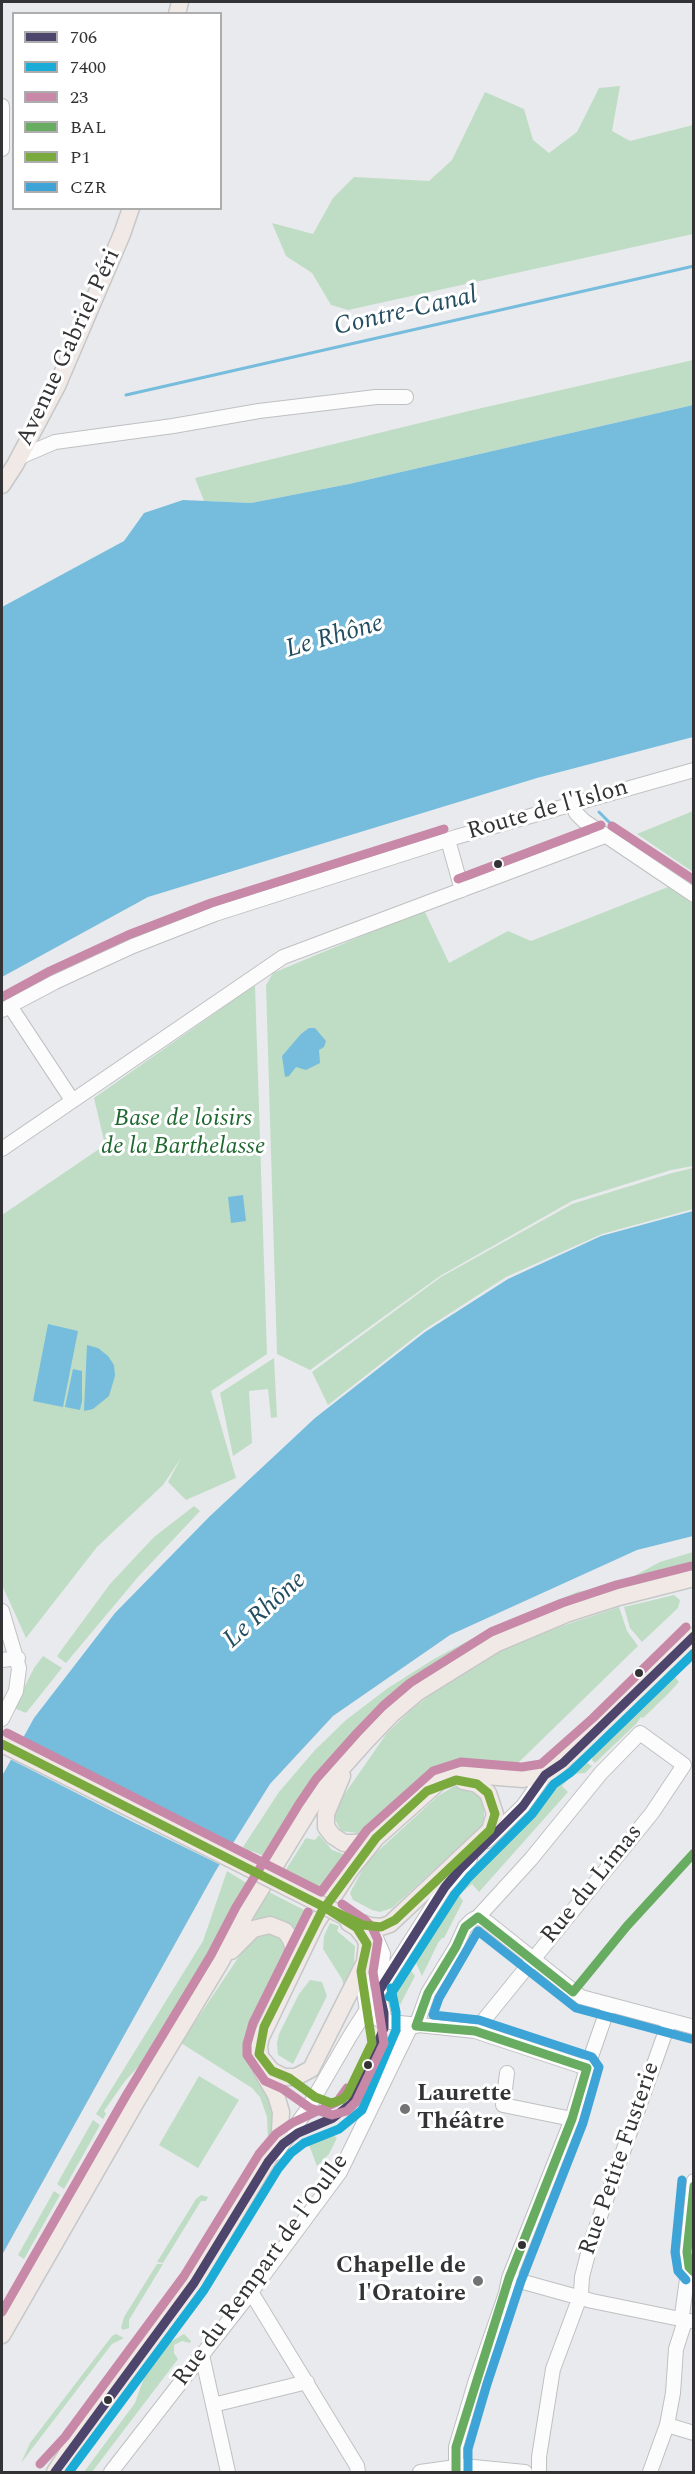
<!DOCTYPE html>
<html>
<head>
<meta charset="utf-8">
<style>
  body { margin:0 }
  #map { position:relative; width:695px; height:2474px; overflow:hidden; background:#e9eaed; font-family:Spectral,serif }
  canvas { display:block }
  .frame { position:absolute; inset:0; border:3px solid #333335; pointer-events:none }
  .legend { position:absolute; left:12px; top:12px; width:210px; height:198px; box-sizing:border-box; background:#fff; border:2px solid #adadae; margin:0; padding:8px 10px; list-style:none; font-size:18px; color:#333335 }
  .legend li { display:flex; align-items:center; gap:12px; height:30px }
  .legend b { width:30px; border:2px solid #adadae }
</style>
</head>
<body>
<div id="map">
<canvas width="695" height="2474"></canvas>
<div class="frame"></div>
<ul class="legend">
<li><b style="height:8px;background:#4e456d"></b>706</li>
<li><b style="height:8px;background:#1aacd6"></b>7400</li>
<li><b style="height:8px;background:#c789a7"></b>23</li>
<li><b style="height:8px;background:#67ac60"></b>BAL</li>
<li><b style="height:8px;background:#7aa93d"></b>P1</li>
<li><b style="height:8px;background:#3ea4d7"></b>CZR</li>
</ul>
</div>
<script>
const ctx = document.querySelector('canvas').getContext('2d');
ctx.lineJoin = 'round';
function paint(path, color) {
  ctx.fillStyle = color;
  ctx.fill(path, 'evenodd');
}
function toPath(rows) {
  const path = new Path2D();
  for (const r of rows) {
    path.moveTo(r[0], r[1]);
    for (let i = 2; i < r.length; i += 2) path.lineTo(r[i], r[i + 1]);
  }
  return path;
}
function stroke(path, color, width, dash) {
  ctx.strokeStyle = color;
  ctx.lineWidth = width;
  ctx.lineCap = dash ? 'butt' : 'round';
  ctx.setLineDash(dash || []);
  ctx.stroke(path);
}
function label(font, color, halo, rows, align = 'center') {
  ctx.font = font + ' Spectral,serif';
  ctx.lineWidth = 6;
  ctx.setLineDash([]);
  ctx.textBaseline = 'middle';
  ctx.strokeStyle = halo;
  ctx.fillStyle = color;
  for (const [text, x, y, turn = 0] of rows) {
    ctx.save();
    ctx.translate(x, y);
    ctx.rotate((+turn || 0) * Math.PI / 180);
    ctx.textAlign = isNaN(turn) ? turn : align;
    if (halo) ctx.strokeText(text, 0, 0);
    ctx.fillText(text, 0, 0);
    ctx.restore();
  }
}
paint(toPath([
  [620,86,612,131,630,141,693,125,693,234,348,310,331,305,312,273,286,256,272,223,313,234,333,198,354,177,429,181,452,160,485,92,524,109,533,140,549,153,577,132,599,88],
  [693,360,693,405,349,484,251,503,204,501,195,478,473,410],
  [693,811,693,872,637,834],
  [668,887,693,904,693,1166,671,1170,572,1201,440,1276,310,1370,277,1354,266,985,273,973,424,910,449,963,508,931,531,941],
  [255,985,267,1354,211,1391,236,1478,186,1500,168,1482,181,1458,163,1485,97,1547,26,1638,2,1585,2,1215,105,1145,94,1098],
  [693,1168,693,1209,602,1234,506,1277,424,1330,328,1405,312,1372,441,1277,572,1204,672,1173],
  [274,1358,277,1417,271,1418,268,1389,249,1391,252,1443,233,1456,220,1393],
  [194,1506,200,1511,138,1577,66,1663,59,1658,57,1656,110,1584,154,1537],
  [693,1552,693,1571,621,1587,621,1583,660,1562],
  [612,1586,614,1589,520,1621,480,1642,420,1680,378,1714,343,1752,269,1858,252,1851,250,1852,243,1847,279,1792,315,1750,346,1720,388,1688,434,1659,494,1627,577,1592],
  [674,1595,680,1600,678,1608,642,1642,630,1628,624,1607],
  [619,1607,627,1631,638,1646,519,1762,508,1766,450,1763,430,1775,366,1830,357,1833,341,1831,334,1817,337,1805,387,1733,410,1711,430,1695,500,1651,559,1627],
  [43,1656,62,1668,26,1713,14,1708,34,1668],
  [675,1677,679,1682,666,1696,643,1718,641,1717,636,1724,595,1763,592,1760,593,1755],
  [584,1761,592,1766,585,1773,573,1774,562,1786,568,1792,479,1892,472,1884,459,1895,463,1901,444,1938,442,1938,438,1943,422,1976,412,1954,452,1890],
  [453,1787,465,1787,479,1794,484,1801,484,1824,392,1908,380,1912,372,1910,353,1900,350,1893,367,1861,438,1796],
  [319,1835,332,1850,349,1856,323,1890,285,1871,306,1838,315,1840],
  [227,1871,248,1884,157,2047,125,2081,104,2111,106,2114,103,2119,96,2114,203,1941],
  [267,1891,314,1915,301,1944,252,1917],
  [330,1923,339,1926,337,1931,355,1946,354,1965,344,1987,342,1979,323,1949,324,1936],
  [263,1932,280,1935,286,1943,287,1957,283,1968,251,2032,249,2047,251,2065,272,2106,273,2135,268,2141,267,2117,260,2097,252,2088,181,2043,244,1949,256,1935],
  [406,1964,415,1976,400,2005,395,1998,397,1986],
  [310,1980,322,1982,327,1996,293,2064,278,2055,277,2043,279,2034,299,1994],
  [199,2076,239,2100,198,2168,159,2145],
  [93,2120,100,2125,64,2189,57,2184],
  [330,2133,337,2138,329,2154,317,2166,309,2145],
  [54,2191,60,2195,24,2259,18,2255],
  [201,2195,208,2197,206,2201,201,2201,163,2263,157,2262,196,2199],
  [157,2264,163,2264,129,2320,129,2328,123,2330,121,2328,124,2317],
  [116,2334,124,2338,112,2344,21,2463,30,2443,112,2336],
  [184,2334,191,2341,190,2343,182,2341,174,2345,174,2353,178,2359,92,2472,84,2472,135,2403,146,2372,170,2342]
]), '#bfddc4');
paint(toPath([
  [693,405,693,737,537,778,148,897,2,977,2,607,124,541,144,513,183,500,251,503,349,484],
  [309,1028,315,1028,326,1041,324,1047,319,1050,320,1063,306,1070,296,1067,289,1076,285,1077,282,1056,301,1034],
  [243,1195,246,1221,231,1223,228,1197],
  [693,1211,693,1536,637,1550,450,1635,333,1716,270,1784,215,1872,2,2255,2,1776,34,1718,115,1613,209,1517,315,1418,425,1332,508,1279,601,1236],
  [48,1324,78,1331,63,1407,33,1401],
  [87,1345,98,1348,108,1356,114,1365,115,1376,109,1396,93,1409,84,1411],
  [73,1369,82,1371,82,1401,80,1410,65,1407]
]), '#76bddd');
paint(toPath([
  [19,1739,234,1849,223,1866,133,1822,8,1758]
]), '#e9eaed');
stroke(toPath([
  [126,395,694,266],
  [599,812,611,824],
  [631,840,694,879]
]), '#76bddd', 3);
const minor = toPath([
  [2,106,2,149],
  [20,457,55,442,173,426,259,411,376,397,406,397],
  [573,803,576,813,584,821,694,895],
  [448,840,462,890],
  [10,1006,72,1100],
  [2,1010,55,982,133,946,215,914,456,837,694,770],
  [2,1149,283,957,605,836],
  [2,1611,19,1668,16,1691,2,1719],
  [2,1660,18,1658],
  [487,1841,523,1806,545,1775],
  [478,1917,487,1922,581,1997,694,2027],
  [363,1925,376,1938,383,1954,379,1991,385,2022],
  [361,1971,367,2011,381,2021,475,2031,587,2068],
  [416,2026,428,1993,456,1947,465,1927,472,1920,478,1917,531,1859,601,1773,640,1733,684,1765,652,1813,475,2031],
  [507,2073,503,2105,572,2119],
  [276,2153,307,2110,350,2036,445,1887,470,1859],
  [694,2181,687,2252,689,2267,694,2272],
  [509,2278,592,2301,690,2321],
  [251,2292,357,2466,358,2472],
  [202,2355,228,2472],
  [213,2405,307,2382],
  [667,2425,694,2433],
  [111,2472,251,2292,340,2172,411,2026],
  [420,2472,463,2466,525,2472],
  [456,2472,456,2447,476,2380,506,2293,509,2278,572,2119,587,2068,609,2005],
  [539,2472,539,2457,553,2369,581,2294,582,2277,591,2242,669,2022],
  [650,2472,667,2425,673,2393,676,2349,684,2324,682,2315,687,2279,692,2271]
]);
const major = toPath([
  [177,14,180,2],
  [2,485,15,465,57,386,122,234,131,208],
  [342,1776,326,1814,326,1827,333,1836,344,1843,356,1843,376,1838],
  [344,1916,370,1926,381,1927,390,1924,490,1830,495,1814,488,1793,477,1784,463,1781],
  [231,1951,253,1929,270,1925,285,1931,290,1938,293,1946,293,1967],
  [262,2059,272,2071,284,2077,296,2077,311,2069,365,1962,367,1944,365,1938,357,1928,349,1923],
  [2,2335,137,2100,221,1961,246,1913,309,1810,325,1787,366,1741,392,1714,418,1692,497,1643,566,1614,619,1597,694,1578],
  [55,2472,68,2452,194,2283,276,2146,280,2132,281,2112,276,2095,262,2071,259,2046,261,2037,316,1923,351,1869,376,1838,440,1781,462,1774,523,1779,545,1775,552,1771,601,1727,694,1636]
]);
stroke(minor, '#bfc0c2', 16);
stroke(major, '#c6c7c8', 19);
stroke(minor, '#fcfcfc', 14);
stroke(major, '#f0e9e5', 16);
const majorBridge = toPath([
  [2,1744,344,1916]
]);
stroke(majorBridge, '#c6c7c8', 19, []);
stroke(majorBridge, '#f0e9e5', 16);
stroke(toPath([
  [379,1991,445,1887,460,1869,523,1806,545,1775,563,1763,694,1636],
  [55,2472,194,2283,268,2162,283,2144,298,2133,333,2118,352,2103,384,2028,384,2013,379,1991]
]), '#4e456d', 9);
stroke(toPath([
  [389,1997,455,1894,469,1877,532,1814,554,1784,571,1772,694,1653],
  [69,2472,204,2290,278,2169,291,2153,304,2143,339,2129,362,2110,396,2030,396,2012,391,1988]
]), '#1aacd6', 9);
stroke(toPath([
  [612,826,694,880],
  [458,879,601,825],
  [2,997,50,971,128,935,211,903,444,829],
  [7,1733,321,1892,367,1830,433,1771,461,1762,522,1767,541,1764,593,1718,686,1627],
  [308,1912,253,2023,247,2044,247,2055,265,2081,283,2089,310,2108,332,2115,347,2111,356,2102,384,2043,373,1972,378,1940,372,1927,365,1920,342,1904],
  [2,2312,127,2094,211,1955,236,1907,299,1804,316,1779,357,1733,383,1706,410,1683,491,1632,562,1603,616,1585,691,1566],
  [40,2464,65,2437,184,2276,259,2154,276,2134,292,2123,337,2102,347,2088]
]), '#c789a7', 9);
stroke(toPath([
  [478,1917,573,1992],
  [573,1992,627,1926,694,1853],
  [416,2026,475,2031,587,2068],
  [416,2026,428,1993,456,1947,465,1927,478,1917],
  [694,2186,687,2252,689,2267,694,2272],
  [456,2472,456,2447,509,2278,572,2119,587,2068]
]), '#67ac60', 9);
stroke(toPath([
  [2,1744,322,1906],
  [456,1780,477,1784,488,1793,495,1814,490,1830,395,1920,381,1927,363,1925,325,1907,376,1838,427,1791,456,1780],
  [324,1907,357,1928,367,1944,361,1971,372,2043,347,2095,341,2100,331,2103,315,2097,289,2078,272,2071,259,2054,264,2027,324,1907]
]), '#7aa93d', 9);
stroke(toPath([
  [682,2180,675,2252,678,2271,686,2280],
  [468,2472,468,2449,487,2384,521,2281,583,2123,599,2067,592,2057,479,2020,433,2015,439,1998,478,1931,576,2008,691,2039]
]), '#3ea4d7', 9);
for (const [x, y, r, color] of [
  [498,864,5,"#333335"],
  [639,1673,5,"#333335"],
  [368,2065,5,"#333335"],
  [405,2109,6,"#737375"],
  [522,2245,5,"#333335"],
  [478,2281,6,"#737375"],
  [108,2400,5,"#333335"]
]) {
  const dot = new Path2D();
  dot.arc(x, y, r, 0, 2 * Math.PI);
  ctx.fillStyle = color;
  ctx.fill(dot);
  stroke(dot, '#fff', 2);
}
label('24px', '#333335', '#fff', [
  ["Avenue Gabriel Péri",70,348,-65],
  ["Route de l'Islon",548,811,-16],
  ["Rue du Limas",593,1885,-51],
  ["Rue Petite Fusterie",621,2159,-71],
  ["Rue du Rempart de l'Oulle",262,2271,-54]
]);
label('italic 24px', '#1f682f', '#fff', [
  ["Base de loisirs",183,1120],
  ["de la Barthelasse",183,1148]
]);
label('bold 24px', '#333335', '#fff', [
  ["Laurette",417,2095],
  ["Théâtre",417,2123],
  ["Chapelle de",466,2267,"right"],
  ["l'Oratoire",466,2295,"right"]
], 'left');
label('italic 26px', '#234d60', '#fff', [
  ["Contre-Canal",406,313,-13],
  ["Le Rhône",335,638,-16],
  ["Le Rhône",266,1611,-42]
]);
</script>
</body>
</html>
